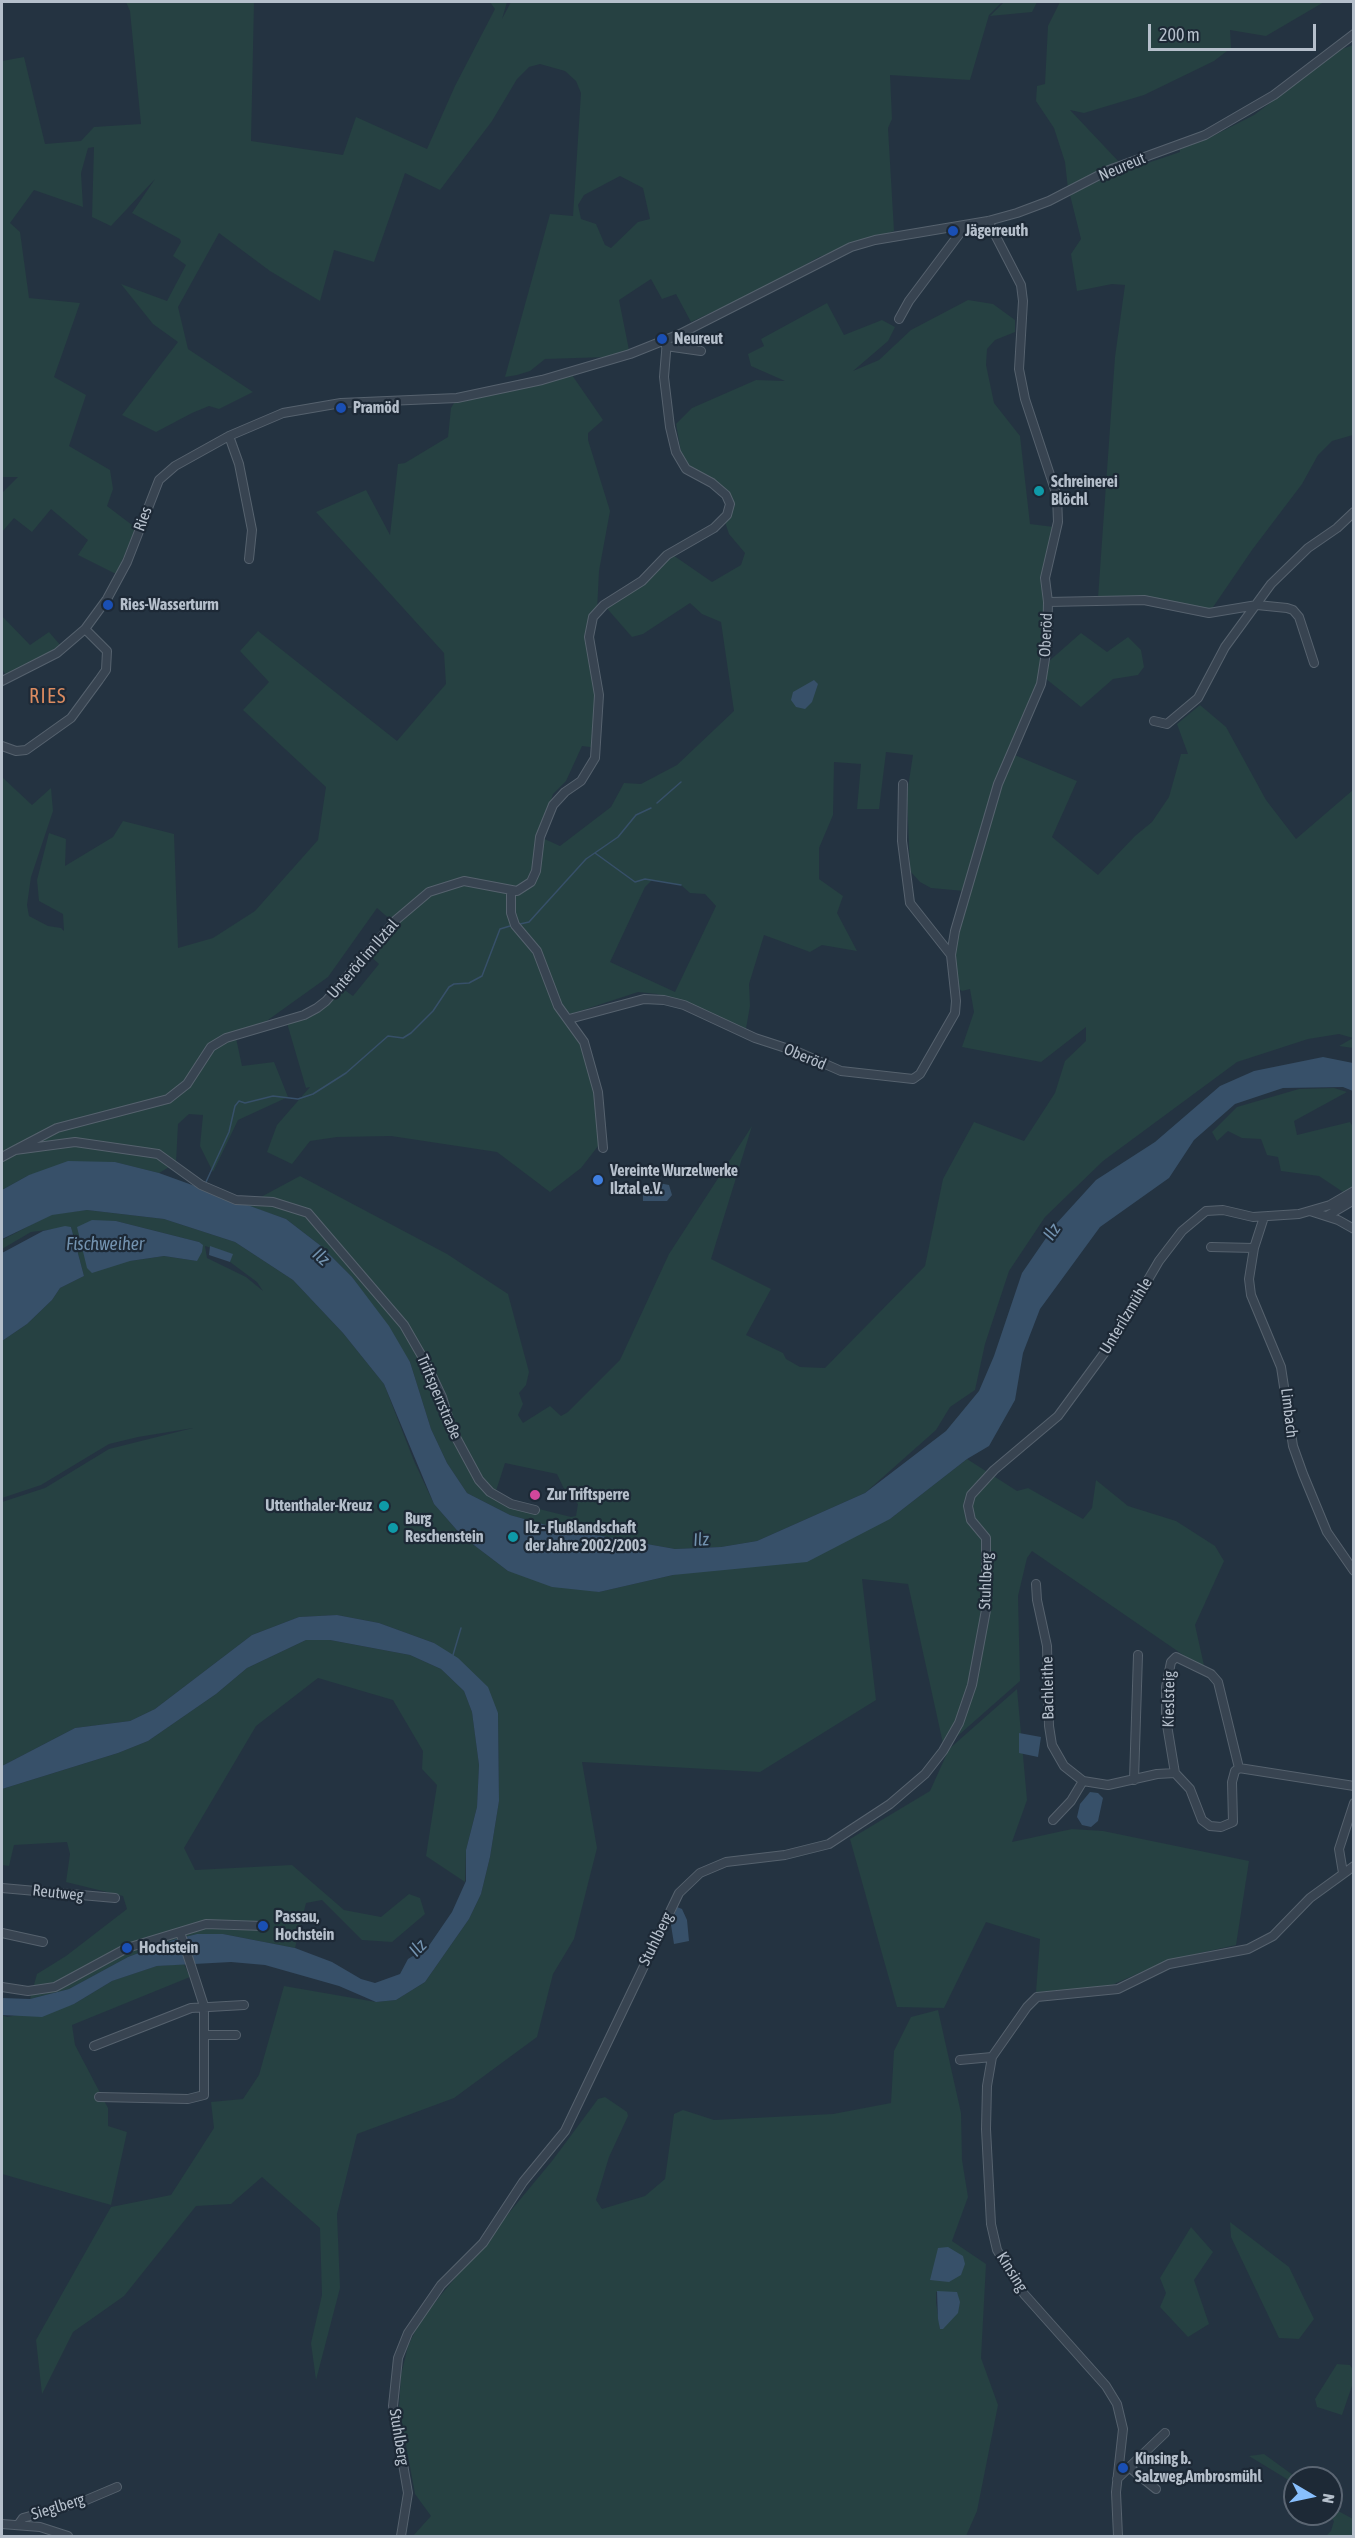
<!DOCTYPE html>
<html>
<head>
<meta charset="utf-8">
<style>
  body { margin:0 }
  #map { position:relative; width:1355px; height:2538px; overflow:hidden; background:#243341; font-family:"Asap Condensed",sans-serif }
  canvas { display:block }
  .frame { position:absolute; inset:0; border:3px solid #b5bfcb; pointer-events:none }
  .north { position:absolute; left:1283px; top:2466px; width:60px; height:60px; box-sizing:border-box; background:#1d2936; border:2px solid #5a6572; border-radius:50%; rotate:99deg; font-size:16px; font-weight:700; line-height:24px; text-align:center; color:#b5bfcb }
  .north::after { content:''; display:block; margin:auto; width:21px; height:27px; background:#88bffd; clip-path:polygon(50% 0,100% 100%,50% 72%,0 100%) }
  .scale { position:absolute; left:1148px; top:24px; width:168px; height:27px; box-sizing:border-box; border:3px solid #b5bfcb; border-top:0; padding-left:8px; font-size:18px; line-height:21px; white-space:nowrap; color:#b5bfcb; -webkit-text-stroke:4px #1d2936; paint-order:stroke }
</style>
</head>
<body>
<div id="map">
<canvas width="1355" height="2538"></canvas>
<div class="frame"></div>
<div class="north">N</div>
<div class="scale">200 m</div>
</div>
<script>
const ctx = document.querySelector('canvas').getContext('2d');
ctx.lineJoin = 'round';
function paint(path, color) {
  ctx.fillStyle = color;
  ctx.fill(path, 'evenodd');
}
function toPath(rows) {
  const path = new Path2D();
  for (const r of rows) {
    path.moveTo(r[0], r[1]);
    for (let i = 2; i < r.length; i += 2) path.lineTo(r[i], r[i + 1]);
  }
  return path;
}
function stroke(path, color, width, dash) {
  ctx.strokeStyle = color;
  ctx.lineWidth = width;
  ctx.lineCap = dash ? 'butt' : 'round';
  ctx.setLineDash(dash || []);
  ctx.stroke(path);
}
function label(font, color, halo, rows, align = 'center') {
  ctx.font = font + ' "Asap Condensed",sans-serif';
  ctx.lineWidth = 4.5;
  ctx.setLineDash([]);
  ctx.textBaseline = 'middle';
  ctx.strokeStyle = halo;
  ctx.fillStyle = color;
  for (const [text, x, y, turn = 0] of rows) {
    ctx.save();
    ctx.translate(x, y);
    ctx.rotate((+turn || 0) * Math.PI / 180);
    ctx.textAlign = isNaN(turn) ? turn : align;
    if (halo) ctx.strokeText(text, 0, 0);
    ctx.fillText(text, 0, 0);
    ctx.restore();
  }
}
paint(toPath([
  [126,2,254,2,251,141,343,155,356,117,427,149,455,86,495,9,490,2,507,2,502,19,511,2,1002,2,989,15,970,80,890,75,892,119,888,128,894,231,819,257,768,286,691,322,676,294,662,299,651,279,619,300,629,350,607,357,545,359,530,371,517,375,505,377,550,214,573,216,581,93,576,81,565,71,540,64,529,67,517,79,492,121,440,190,405,173,374,262,334,250,320,301,270,271,219,233,178,307,188,349,253,392,219,409,209,406,192,413,156,432,122,415,178,342,153,324,121,284,167,301,186,265,173,256,181,242,180,239,132,213,155,179,111,226,92,217,94,147,88,148,81,173,83,207,34,190,10,223,20,232,29,298,80,303,54,377,86,395,69,446,110,470,113,489,107,506,136,528,117,573,114,573,78,555,88,540,51,509,32,532,14,518,2,532,2,493,18,477,2,477,2,61,24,57,45,144,81,141,94,127,141,124,130,11],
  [620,176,643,188,650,219,638,222,611,248,605,245,596,224,581,219,578,205,584,195],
  [1004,2,1037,2,1032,12,990,16],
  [1060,2,1324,2,1266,36,1230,30,1231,48,1214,61,1144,95,1084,113,1070,110,1120,163,1068,189,1065,162,1054,128,1036,101,1037,86,1045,84,1048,26],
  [1353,45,1353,435,1332,441,1318,455,1302,484,1252,550,1209,613,1144,600,1098,598,1115,357,1125,285,1112,284,1077,291,1071,254,1081,239,1070,195,1123,169,1127,170,1180,152,1180,149,1205,140,1254,115,1342,49],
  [968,300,993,304,1015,320,1015,332,995,340,987,349,986,365,994,403,1020,436,1030,524,1054,527,1044,565,1046,660,1010,753,1077,781,1052,837,1098,875,1135,836,1152,822,1169,797,1181,754,1188,754,1177,724,1200,705,1226,727,1266,800,1296,839,1353,790,1353,1048,1339,1046,1353,1038,1339,1034,1308,1039,1237,1062,1103,1161,1045,1217,1009,1271,985,1344,975,1390,950,1407,936,1430,865,1493,757,1541,721,1547,675,1549,557,1528,510,1515,467,1493,447,1463,431,1429,410,1362,352,1277,321,1246,286,1219,246,1205,300,1176,447,1254,508,1294,529,1372,526,1385,519,1393,523,1404,518,1415,523,1423,550,1406,561,1416,568,1412,620,1360,669,1254,752,1126,711,1259,771,1289,746,1335,783,1353,786,1359,800,1367,825,1368,925,1266,943,1179,974,1122,1024,1141,1055,1093,1065,1061,1086,1041,1086,1027,1041,1062,962,1047,974,1012,970,989,962,991,958,988,951,955,964,891,931,888,920,882,910,871,907,794,913,755,886,752,879,809,857,809,861,764,834,762,833,815,819,848,819,879,843,896,837,913,857,951,822,945,810,952,764,935,749,984,750,1006,745,1034,657,994,638,992,571,1014,560,1007,588,1054,602,1141,581,1168,550,1192,497,1152,391,1136,337,1137,310,1141,292,1164,267,1152,277,1125,310,1087,306,1088,287,1023,304,1015,339,986,353,996,379,964,367,953,392,921,377,908,328,977,254,1030,236,1038,242,1066,274,1062,288,1097,238,1120,213,1172,200,1146,203,1115,189,1114,178,1124,176,1163,159,1173,115,1162,29,1175,2,1190,2,777,32,805,51,788,53,811,31,877,27,905,29,916,48,926,61,928,64,931,63,914,39,901,37,880,49,833,66,839,65,866,113,837,123,821,174,834,178,948,213,938,255,911,318,840,326,787,243,710,269,682,240,651,258,631,397,741,446,684,444,653,316,512,366,490,390,535,398,464,405,463,448,437,451,408,457,398,572,375,603,420,588,433,588,440,610,511,599,571,597,611,591,624,596,673,597,748,582,746,566,781,553,794,540,837,560,846,611,807,624,783,641,784,677,765,734,711,721,622,702,614,690,603,643,634,632,637,604,605,670,553,712,582,741,565,745,553,729,534,724,519,729,500,691,472,681,452,676,424,692,408,756,380,785,381,751,366,748,354,764,346,761,339,827,303,844,335,882,320,895,327,888,341,853,371,879,360,911,330],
  [652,880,681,885,690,893,705,894,716,906,675,992,610,962,645,887],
  [505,1463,557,1474,566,1493,578,1504,576,1516,571,1517,535,1508,495,1494],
  [2,616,30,645,49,632,61,646,6,675,2,669],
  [1081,633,1107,652,1128,637,1141,650,1144,667,1138,675,1113,679,1081,707,1045,678,1048,662],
  [1334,1088,1347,1092,1294,1121,1297,1135,1350,1122,1353,1127,1353,1188,1346,1194,1319,1176,1281,1171,1278,1157,1267,1155,1261,1139,1242,1138,1228,1131,1217,1141,1212,1132,1237,1107,1299,1089],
  [87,1210,164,1219,235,1242,293,1280,343,1333,384,1384,414,1461,434,1504,462,1536,508,1571,599,1592,673,1575,890,1519,967,1459,1017,1491,1028,1488,1083,1519,1092,1508,1096,1480,1128,1506,1176,1521,1215,1546,1224,1561,1195,1625,1205,1670,1032,1551,1027,1558,1018,1596,1020,1681,944,1748,908,1584,862,1579,876,1700,760,1772,582,1762,597,1848,574,1939,553,1974,537,2037,454,2098,357,2134,337,2214,340,2288,316,2380,311,2343,322,2295,320,2228,262,2177,231,2204,196,2206,124,2296,73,2332,42,2394,36,2340,111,2207,171,2195,214,2128,211,2102,243,2099,259,2075,284,1986,376,2002,396,2000,425,1982,469,1919,481,1894,490,1857,499,1801,498,1713,434,1643,379,1623,337,1615,299,1617,252,1635,155,1709,130,1721,75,1728,2,1766,2,1502,45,1488,109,1449,193,1428,138,1437,109,1444,41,1485,2,1498,2,1341,27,1324,52,1300,60,1288,84,1276,71,1227,31,1232,2,1249,2,1240,52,1214],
  [116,1221,199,1242,197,1261,164,1256,130,1261],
  [205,1246,232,1254,230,1262,257,1282,263,1291,246,1277,207,1258],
  [306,1640,330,1640,410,1655,441,1669,464,1691,472,1712,479,1765,477,1807,466,1850,465,1882,426,1856,437,1785,422,1769,423,1751,393,1700,318,1678,256,1726,184,1848,195,1870,292,1865,344,1910,381,1917,409,1894,420,1898,425,1914,392,1942,362,1940,322,1900,306,1903,295,1948,223,1934,197,1934,173,1940,128,1957,69,1989,30,1999,37,1974,66,1956,127,1909,123,1896,66,1882,70,1854,67,1842,14,1845,9,1866,2,1865,2,1789,118,1753,148,1741,216,1694,247,1668],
  [1017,1689,1027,1800,1012,1842,1072,1829,1103,1831,1249,1861,1236,1945,1169,1960,1105,1988,1036,1992,1040,1939,986,1922,944,2008,897,2007,850,1839,930,1791,949,1749],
  [184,1964,190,1977,72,2025,75,2045,108,2108,108,2126,127,2132,111,2205,2,2174,2,2015,7,2017,74,2004,112,1981,157,1966],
  [938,2010,961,2113,962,2160,968,2197,952,2241,986,2264,981,2358,998,2405,977,2511,966,2536,413,2536,431,2516,415,2494,399,2407,401,2375,408,2346,421,2319,552,2161,598,2099,605,2097,627,2112,628,2116,609,2157,596,2200,602,2209,645,2196,665,2179,674,2114,683,2110,714,2120,833,2114,891,2103,894,2051,911,2017],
  [936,2292,956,2292,940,2329,936,2302],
  [1230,2222,1289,2267,1314,2319,1299,2339,1279,2338,1231,2237],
  [1191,2227,1213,2252,1194,2280,1209,2324,1188,2337,1160,2307,1166,2293,1160,2278],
  [1337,2364,1350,2365,1353,2370,1353,2383,1342,2415,1317,2407,1315,2399],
  [1264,2454,1297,2478,1295,2484,1249,2456],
  [1331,2507,1353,2519,1353,2536,1326,2536,1331,2531,1334,2521,1327,2514,1331,2514]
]), '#264142');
paint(toPath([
  [814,680,818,684,812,702,805,709,796,707,791,700,793,692],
  [1323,1057,1353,1063,1353,1091,1343,1087,1283,1088,1235,1104,1194,1140,1169,1178,1100,1227,1040,1309,1023,1353,1015,1400,989,1446,967,1459,890,1519,807,1562,673,1575,599,1592,552,1587,508,1571,462,1536,434,1504,384,1384,343,1333,293,1280,235,1242,164,1219,87,1210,52,1215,2,1239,2,1190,29,1175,68,1161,115,1162,159,1173,286,1219,321,1246,352,1277,389,1326,410,1362,431,1429,447,1463,467,1493,510,1515,557,1528,675,1549,721,1547,757,1541,865,1493,946,1431,979,1391,994,1356,1022,1273,1055,1225,1096,1180,1155,1142,1220,1086,1254,1071],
  [659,1183,669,1185,672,1195,667,1201,643,1201,643,1193,648,1185],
  [92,1220,116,1221,199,1242,203,1245,202,1252,197,1261,164,1256,130,1261,92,1273,87,1268,77,1227],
  [65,1226,71,1227,84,1276,60,1288,52,1300,27,1324,2,1341,2,1253,43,1231],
  [210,1246,233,1254,230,1262,209,1255],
  [337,1615,379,1623,434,1643,458,1658,488,1687,498,1713,499,1801,490,1857,481,1894,469,1919,425,1982,396,2000,376,2002,339,1986,265,1965,231,1962,157,1966,112,1981,74,2004,42,2017,2,2015,2,1998,30,1999,69,1989,128,1957,173,1940,197,1934,223,1934,295,1948,332,1962,361,1979,375,1983,400,1974,408,1959,428,1947,452,1912,466,1881,466,1850,477,1807,479,1765,472,1712,464,1691,441,1669,410,1655,330,1640,306,1640,247,1668,216,1694,148,1741,118,1753,2,1789,2,1766,75,1728,130,1721,155,1709,252,1635,299,1617],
  [1019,1733,1041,1737,1038,1757,1019,1753],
  [1090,1792,1098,1793,1103,1798,1098,1821,1091,1827,1082,1825,1077,1817,1080,1804],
  [677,1907,682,1909,687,1920,689,1941,674,1944,671,1925],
  [948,2247,963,2256,965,2264,961,2275,949,2282,930,2280,938,2248],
  [937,2291,957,2292,960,2302,958,2313,943,2329,940,2329,938,2319]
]), '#375069');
stroke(toPath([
  [657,803,681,782],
  [595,853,635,882,645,879,681,885],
  [520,924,529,922,586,859,618,837,636,815,651,808],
  [206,1182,229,1132,235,1106,239,1101,245,1103,273,1096,298,1099,313,1094,346,1073,388,1036,403,1038,411,1033,433,1011,449,987,454,984,469,983,482,976,500,929,510,926],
  [453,1655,461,1628]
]), '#375069', 1.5);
const minor = toPath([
  [988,221,1021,285,1023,301,1019,369,1025,399,1057,496,1058,522,1045,578,1048,602],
  [899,319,909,301,966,225],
  [666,346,701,351],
  [229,436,239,464,252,530,249,559],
  [2,681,57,653,85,629,107,599,127,562,159,480,175,466,229,436,283,413,341,403,457,398,542,380,630,354,680,334,851,247,875,240,988,221,1017,213,1049,201,1109,170,1205,135,1274,95,1354,34],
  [1154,721,1167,724,1198,698,1225,647,1271,584,1308,548,1337,528,1354,512],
  [2,746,16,751,26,750,71,718,99,680,106,670,107,651,85,629],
  [903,784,902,841,910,903,951,955],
  [511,891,511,913,515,925,537,951,558,1006,584,1042,598,1092,603,1148],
  [569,1019,644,999,664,1000,684,1005,755,1038,798,1052,841,1071,913,1079,920,1074,955,1013,956,1001,951,955,955,931,998,784,1041,684,1047,646,1048,602,1144,600,1209,613,1257,605,1287,608,1293,610,1299,617,1314,663],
  [15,1150,57,1128,168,1099,187,1084,211,1047,226,1038,304,1015,317,1008,326,1001,396,920,429,892,464,881,517,891,531,882,536,871,540,837,553,805,565,792,581,781,595,758,599,695,589,637,593,617,604,605,642,581,667,555,714,528,727,515,730,504,726,495,712,483,686,469,676,452,670,427,664,377,667,340],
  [2,1157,15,1150,75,1142,158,1154,201,1185,236,1200,273,1202,308,1213,404,1325,427,1365,442,1397,452,1430,479,1480,490,1492,511,1504,535,1510],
  [1310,1211,1338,1220,1354,1229],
  [1327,1216,1354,1200],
  [1264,1217,1254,1248,1249,1279,1251,1295,1281,1367,1293,1446,1303,1474,1327,1532,1354,1571],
  [1211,1247,1254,1248],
  [1036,1584,1037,1600,1047,1646,1049,1726,1052,1745,1064,1766,1083,1781],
  [1175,1773,1166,1719,1166,1687,1171,1662,1176,1657,1211,1674,1218,1682,1239,1768],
  [1134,1780,1138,1655],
  [1053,1820,1071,1801,1083,1781,1108,1785,1157,1774,1175,1773,1190,1789,1202,1820,1210,1826,1221,1827,1233,1822,1232,1782,1235,1771,1239,1768,1354,1786],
  [1343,1873,1339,1849,1354,1803],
  [2,1888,115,1898],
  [2,1933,43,1942],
  [2,1987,28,1991,55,1987,127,1948,206,1924,263,1926],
  [205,2035,236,2035],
  [94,2046,191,2008,244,2005],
  [960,2060,992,2057],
  [99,2097,188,2099,204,2095,204,2006,180,1932],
  [1130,2468,1156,2489],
  [1117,2479,1165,2433],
  [2,2524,40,2527,68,2536],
  [18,2525,23,2518,84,2501,117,2487],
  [401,2536,408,2493,393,2406,398,2358,408,2333,441,2285,483,2243,523,2182,565,2131,679,1893,700,1873,726,1862,785,1855,829,1844,890,1804,925,1774,943,1751,959,1723,972,1685,986,1610,986,1538,971,1520,968,1506,971,1495,994,1470,1058,1416,1108,1348,1159,1261,1182,1231,1206,1211,1223,1210,1253,1217,1299,1214,1330,1205,1354,1191],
  [1118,2536,1116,2492,1123,2429,1117,2404,1106,2386,1024,2294,997,2250,991,2224,986,2129,987,2086,992,2057,1027,2007,1037,1997,1118,1989,1169,1964,1248,1949,1273,1936,1310,1898,1354,1866]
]);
stroke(minor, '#56626e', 10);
stroke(minor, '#384451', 8);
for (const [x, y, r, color] of [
  [953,231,6,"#1a4fb4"],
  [662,339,6,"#1a4fb4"],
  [341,408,6,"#1a4fb4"],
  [1039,491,6,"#0f9aa8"],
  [108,605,6,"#1a4fb4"],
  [598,1180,6,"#3f7fe0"],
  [535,1495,6,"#d1479c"],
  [384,1506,6,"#0f9aa8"],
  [393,1528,6,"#0f9aa8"],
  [513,1537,6,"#0f9aa8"],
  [263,1926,6,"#1a4fb4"],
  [127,1948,6,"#1a4fb4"],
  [1123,2468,6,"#1a4fb4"]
]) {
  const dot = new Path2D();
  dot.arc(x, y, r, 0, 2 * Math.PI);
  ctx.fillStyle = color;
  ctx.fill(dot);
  stroke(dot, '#1d2936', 2);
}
label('16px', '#b5bfcb', '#1d2936', [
  ["Neureut",1122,167,-23],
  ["Ries",143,519,-70],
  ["Oberöd",1046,635,-87],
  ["Unteröd im Ilztal",363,959,-49],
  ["Oberöd",805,1057,23],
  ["Unterilzmühle",1126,1316,-59],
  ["Triftsperrstraße",439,1397,67],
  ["Limbach",1289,1413,83],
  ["Stuhlberg",986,1581,-88],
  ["Bachleithe",1048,1688,-91],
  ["Kieslsteig",1169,1699,-89],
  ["Reutweg",58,1893,6],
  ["Stuhlberg",656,1939,-64],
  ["Kinsing",1012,2272,58],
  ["Stuhlberg",399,2437,81],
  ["Sieglberg",58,2507,-17]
]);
label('bold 16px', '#b5bfcb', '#1d2936', [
  ["Jägerreuth",965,231],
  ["Neureut",674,339],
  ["Pramöd",353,408],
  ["Schreinerei",1051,482],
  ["Blöchl",1051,500],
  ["Ries-Wasserturm",120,605],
  ["Vereinte Wurzelwerke",610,1171],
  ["Ilztal e.V.",610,1189],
  ["Zur Triftsperre",547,1495],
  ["Uttenthaler-Kreuz",372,1506,"right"],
  ["Burg",405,1519],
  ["Reschenstein",405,1537],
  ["Ilz - Flußlandschaft",525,1528],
  ["der Jahre 2002/2003",525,1546],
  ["Passau,",275,1917],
  ["Hochstein",275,1935],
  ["Hochstein",139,1948],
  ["Kinsing b.",1135,2459],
  ["Salzweg,Ambrosmühl",1135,2477]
], 'left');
label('italic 18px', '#7393b0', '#1d2936', [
  ["Ilz",1052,1232,-56],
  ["Fischweiher",105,1244],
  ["Ilz",321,1257,41],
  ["Ilz",701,1540,-3],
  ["Ilz",418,1948,-46]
]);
ctx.letterSpacing = '1.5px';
label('20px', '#db8b60', '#1d2936', [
  ["RIES",48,697]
]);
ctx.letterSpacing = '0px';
</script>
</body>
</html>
